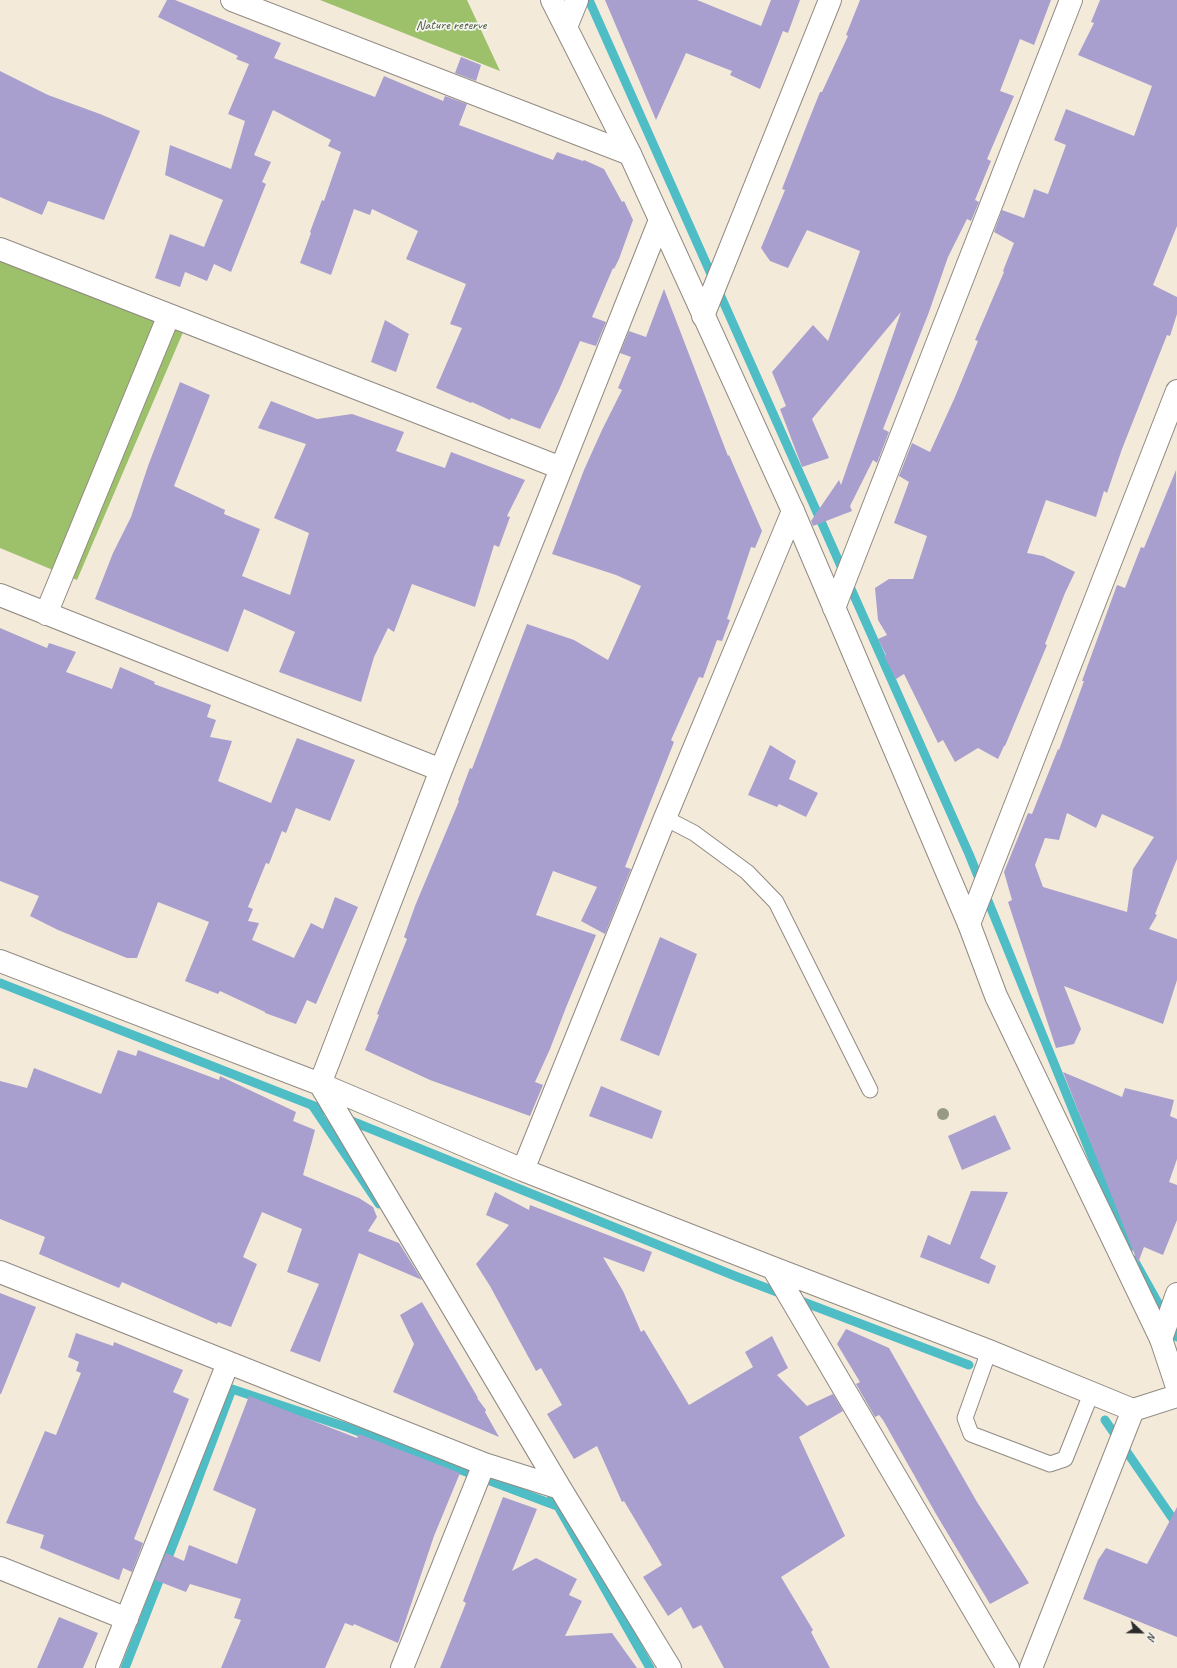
<!DOCTYPE html>
<html>
<head>
<meta charset="utf-8">
<style>
  body { margin:0 }
  #map { position:relative; width:1177px; height:1668px; overflow:hidden; background:#f4eada; font-family:Caveat,sans-serif }
  canvas { display:block }
  .north { position:absolute; left:1121px; top:1612px; width:40px; height:40px; -webkit-text-stroke:3px #f6f6f2; paint-order:stroke; rotate:112deg; font-size:11px; font-weight:700; line-height:16px; text-align:center; color:#2b2b2b }
  .north::after { content:''; display:block; margin:auto; width:14px; height:18px; background:#2b2b2b; clip-path:polygon(50% 0,100% 100%,50% 72%,0 100%) }
</style>
</head>
<body>
<div id="map">
<canvas width="1177" height="1668"></canvas>
<div class="north">N</div>
</div>
<script>
const ctx = document.querySelector('canvas').getContext('2d');
ctx.lineJoin = 'round';
function paint(path, color) {
  ctx.fillStyle = color;
  ctx.fill(path, 'evenodd');
}
function toPath(rows) {
  const path = new Path2D();
  for (const r of rows) {
    path.moveTo(r[0], r[1]);
    for (let i = 2; i < r.length; i += 2) path.lineTo(r[i], r[i + 1]);
  }
  return path;
}
function stroke(path, color, width, dash) {
  ctx.strokeStyle = color;
  ctx.lineWidth = width;
  ctx.lineCap = dash ? 'butt' : 'round';
  ctx.setLineDash(dash || []);
  ctx.stroke(path);
}
function label(font, color, halo, rows, align = 'center') {
  ctx.font = font + ' Caveat,sans-serif';
  ctx.lineWidth = 3.5;
  ctx.setLineDash([]);
  ctx.textBaseline = 'middle';
  ctx.strokeStyle = halo;
  ctx.fillStyle = color;
  for (const [text, x, y, turn = 0] of rows) {
    ctx.save();
    ctx.translate(x, y);
    ctx.rotate((+turn || 0) * Math.PI / 180);
    ctx.textAlign = isNaN(turn) ? turn : align;
    if (halo) ctx.strokeText(text, 0, 0);
    ctx.fillText(text, 0, 0);
    ctx.restore();
  }
}
paint(toPath([
  [320,0,467,0,500,71],
  [0,255,184,330,77,580,0,548]
]), '#9dc16b');
stroke(toPath([
  [589,0,969,854,1129,1248],
  [0,983,332,1113],
  [312,1105,379,1204],
  [344,1118,735,1276,969,1365],
  [1134,1260,1177,1337],
  [1105,1420,1177,1525],
  [547,1487,650,1668],
  [125,1668,183,1519,232,1389,349,1428,557,1506]
]), '#4fbdc6', 9);
paint(toPath([
  [167,0,175,0,281,43,274,58,375,97,384,76,443,101,445,96,467,104,459,125,553,160,557,152,583,161,584,160,604,169,622,202,624,201,633,220,619,259,614,269,613,268,592,317,606,322,596,346,580,341,559,390,540,429,511,418,510,420,472,402,471,403,436,388,462,328,450,324,466,284,406,259,418,231,372,209,370,215,354,209,331,275,300,263,311,233,310,232,322,200,324,201,341,152,328,146,331,140,273,110,254,155,271,162,262,182,266,184,231,272,214,264,207,281,185,272,180,287,155,278,170,234,204,247,223,200,165,175,170,145,231,169,245,121,228,114,249,64,236,59,238,56,158,17],
  [605,0,697,0,761,26,771,0,800,0,788,33,783,31,760,89,730,75,732,71,686,53,656,120],
  [860,0,1051,0,1034,45,1020,39,1000,91,1014,96,987,159,991,161,975,200,979,202,971,221,967,219,948,257,929,312,883,429,889,432,877,463,873,460,850,506,852,511,813,526,811,521,839,480,841,485,901,312,812,419,829,458,802,467,780,409,786,406,772,372,813,325,828,341,860,251,807,230,788,268,770,261,761,248,785,190,782,189,808,122,820,92,822,92,848,36,846,35],
  [1100,0,1177,0,1177,226,1153,285,1177,297,1177,314,1170,336,1167,335,1122,449,1107,493,1104,491,1096,517,1046,500,1027,553,1043,556,1075,572,1065,593,1045,644,1047,645,1005,746,1004,746,998,759,978,748,955,762,943,740,938,743,904,674,896,679,884,656,886,655,878,639,887,635,878,620,875,588,889,579,913,579,927,536,894,523,909,482,899,476,912,443,930,452,955,397,978,341,975,340,1004,272,1003,271,1014,243,994,232,1002,210,1024,218,1034,189,1048,194,1066,145,1054,140,1066,109,1134,136,1152,86,1078,55,1094,23,1091,22],
  [461,57,481,65,476,81,455,73],
  [0,71,48,95,100,114,140,131,104,220,48,201,42,215,0,197],
  [664,289,728,456,729,455,762,531,755,548,751,547,727,619,730,620,722,641,717,640,703,678,699,677,671,740,674,742,625,867,631,869,605,934,581,921,597,887,553,871,536,915,596,935,567,1005,550,1049,535,1082,543,1085,530,1116,430,1080,365,1050,379,1015,377,1014,407,939,404,937,415,906,459,801,458,800,470,768,472,769,527,624,574,640,608,660,641,586,616,575,552,554,584,470,602,430,622,390,618,388,631,357,620,353,629,331,646,337],
  [385,320,409,334,396,372,371,362],
  [180,382,210,395,174,486,225,510,224,514,260,529,242,576,290,595,309,533,274,518,306,444,258,428,271,401,317,419,352,414,404,432,396,451,445,468,451,452,525,480,507,516,510,517,499,547,494,545,475,607,412,584,394,632,388,628,374,657,361,702,279,672,295,632,244,609,228,652,95,599,113,553,131,517,148,466],
  [1176,470,1177,859,1155,914,1157,915,1149,929,1177,939,1177,980,1163,1024,1064,986,1081,1029,1074,1044,1056,1048,1008,902,1012,900,1004,872,1028,813,1032,814,1058,749,1059,750,1084,681,1082,681,1117,585,1125,588,1141,547,1144,548],
  [1067,813,1096,828,1102,814,1154,837,1133,869,1127,912,1043,887,1035,865,1045,838,1059,840],
  [0,628,47,648,49,643,76,652,66,672,112,689,120,667,155,682,154,684,211,705,207,717,216,720,210,737,232,741,218,781,271,803,297,738,355,760,330,821,296,808,286,833,282,831,269,864,266,863,248,907,253,909,248,921,259,923,252,940,294,958,311,923,323,929,335,897,358,907,316,1004,307,1000,296,1024,265,1013,265,1012,220,991,218,994,185,981,209,922,158,902,137,958,127,958,58,930,30,916,39,896,0,881],
  [770,745,796,761,789,779,818,793,806,817,779,804,777,807,748,795],
  [660,937,697,954,659,1056,620,1040],
  [118,1050,136,1056,138,1050,219,1080,220,1076,296,1112,293,1121,315,1130,303,1175,359,1198,373,1207,377,1217,368,1231,399,1243,422,1280,359,1253,320,1362,290,1351,319,1284,287,1272,302,1229,262,1212,243,1257,257,1264,231,1327,218,1322,217,1324,122,1282,119,1288,39,1254,45,1237,0,1219,0,1081,27,1088,34,1068,101,1094],
  [1063,1072,1122,1097,1125,1088,1174,1100,1170,1116,1177,1119,1177,1159,1169,1182,1177,1185,1177,1220,1163,1255,1144,1247,1138,1263],
  [601,1086,662,1111,652,1139,589,1116],
  [995,1115,1011,1149,962,1170,948,1136],
  [971,1191,1008,1192,980,1258,996,1266,989,1284,920,1257,928,1235,950,1245],
  [495,1192,529,1210,530,1205,652,1252,644,1272,603,1257,623,1291,641,1332,644,1330,689,1405,753,1367,745,1352,772,1336,788,1368,777,1375,807,1406,833,1394,843,1411,799,1437,845,1536,781,1577,813,1630,811,1632,830,1668,724,1668,701,1625,693,1629,681,1607,668,1616,643,1577,662,1565,624,1501,622,1502,597,1446,574,1459,547,1414,562,1405,541,1368,536,1371,490,1286,476,1264,509,1225,486,1215],
  [0,1293,36,1307,1,1394,0,1394],
  [422,1302,478,1398,477,1398,486,1410,485,1412,499,1437,393,1392,414,1344,400,1315],
  [846,1329,889,1348,977,1502,1029,1583,990,1604,936,1514,883,1420,879,1415,875,1417,856,1384,860,1382,837,1344],
  [76,1333,113,1346,114,1342,183,1370,173,1392,189,1399,134,1539,143,1543,132,1572,123,1568,119,1580,40,1548,44,1535,6,1523,45,1431,56,1435,81,1373,76,1371,79,1362,68,1357],
  [249,1396,357,1438,359,1434,460,1473,434,1536,398,1643,354,1624,353,1626,345,1623,325,1668,221,1668,241,1620,234,1618,241,1599,190,1584,186,1592,155,1580,166,1553,184,1561,189,1545,237,1564,256,1509,213,1490],
  [503,1497,537,1509,512,1571,536,1558,577,1579,569,1595,582,1601,565,1636,612,1633,637,1668,440,1668,466,1603,463,1601],
  [1177,1507,1177,1637,1083,1599,1098,1560,1106,1548,1147,1564],
  [59,1617,98,1633,83,1668,37,1668]
]), '#a89fce');
const service = toPath([
  [665,818,694,833,747,872,776,902,870,1090],
  [989,1351,965,1418,971,1434,1050,1464,1065,1459,1091,1394]
]);
const minor = toPath([
  [232,0,630,154],
  [566,27,577,0],
  [660,220,441,770,320,1084,560,1488,670,1668],
  [0,249,561,468],
  [703,316,830,0],
  [0,595,441,770],
  [834,608,1071,0],
  [46,614,169,315],
  [969,924,1177,391],
  [0,961,320,1084,523,1170,773,1268,989,1351,1133,1410,1177,1396],
  [523,1170,665,818,793,511],
  [773,1268,1008,1668],
  [0,1272,484,1464,560,1488],
  [1161,1339,1177,1294],
  [0,1568,127,1619],
  [107,1668,228,1363],
  [402,1668,484,1464],
  [1031,1668,1133,1410]
]);
const tertiary = toPath([
  [552,0,630,154,793,511,969,924,996,996,1161,1339,1177,1387]
]);
stroke(service, '#908a82', 17);
stroke(minor, '#908a82', 24);
stroke(tertiary, '#908a82', 24);
stroke(service, '#fff', 15);
stroke(minor, '#fff', 22);
stroke(tertiary, '#fff', 22);
ctx.fillStyle = '#989a84';
for (const [x, y] of [
  [943,1114]
]) {
  ctx.beginPath();
  ctx.arc(x, y, 6, 0, 2 * Math.PI);
  ctx.fill();
}
label('14px', '#4d583e', '#f6f6f2', [
  ["Nature reserve",451,25]
]);
</script>
</body>
</html>
